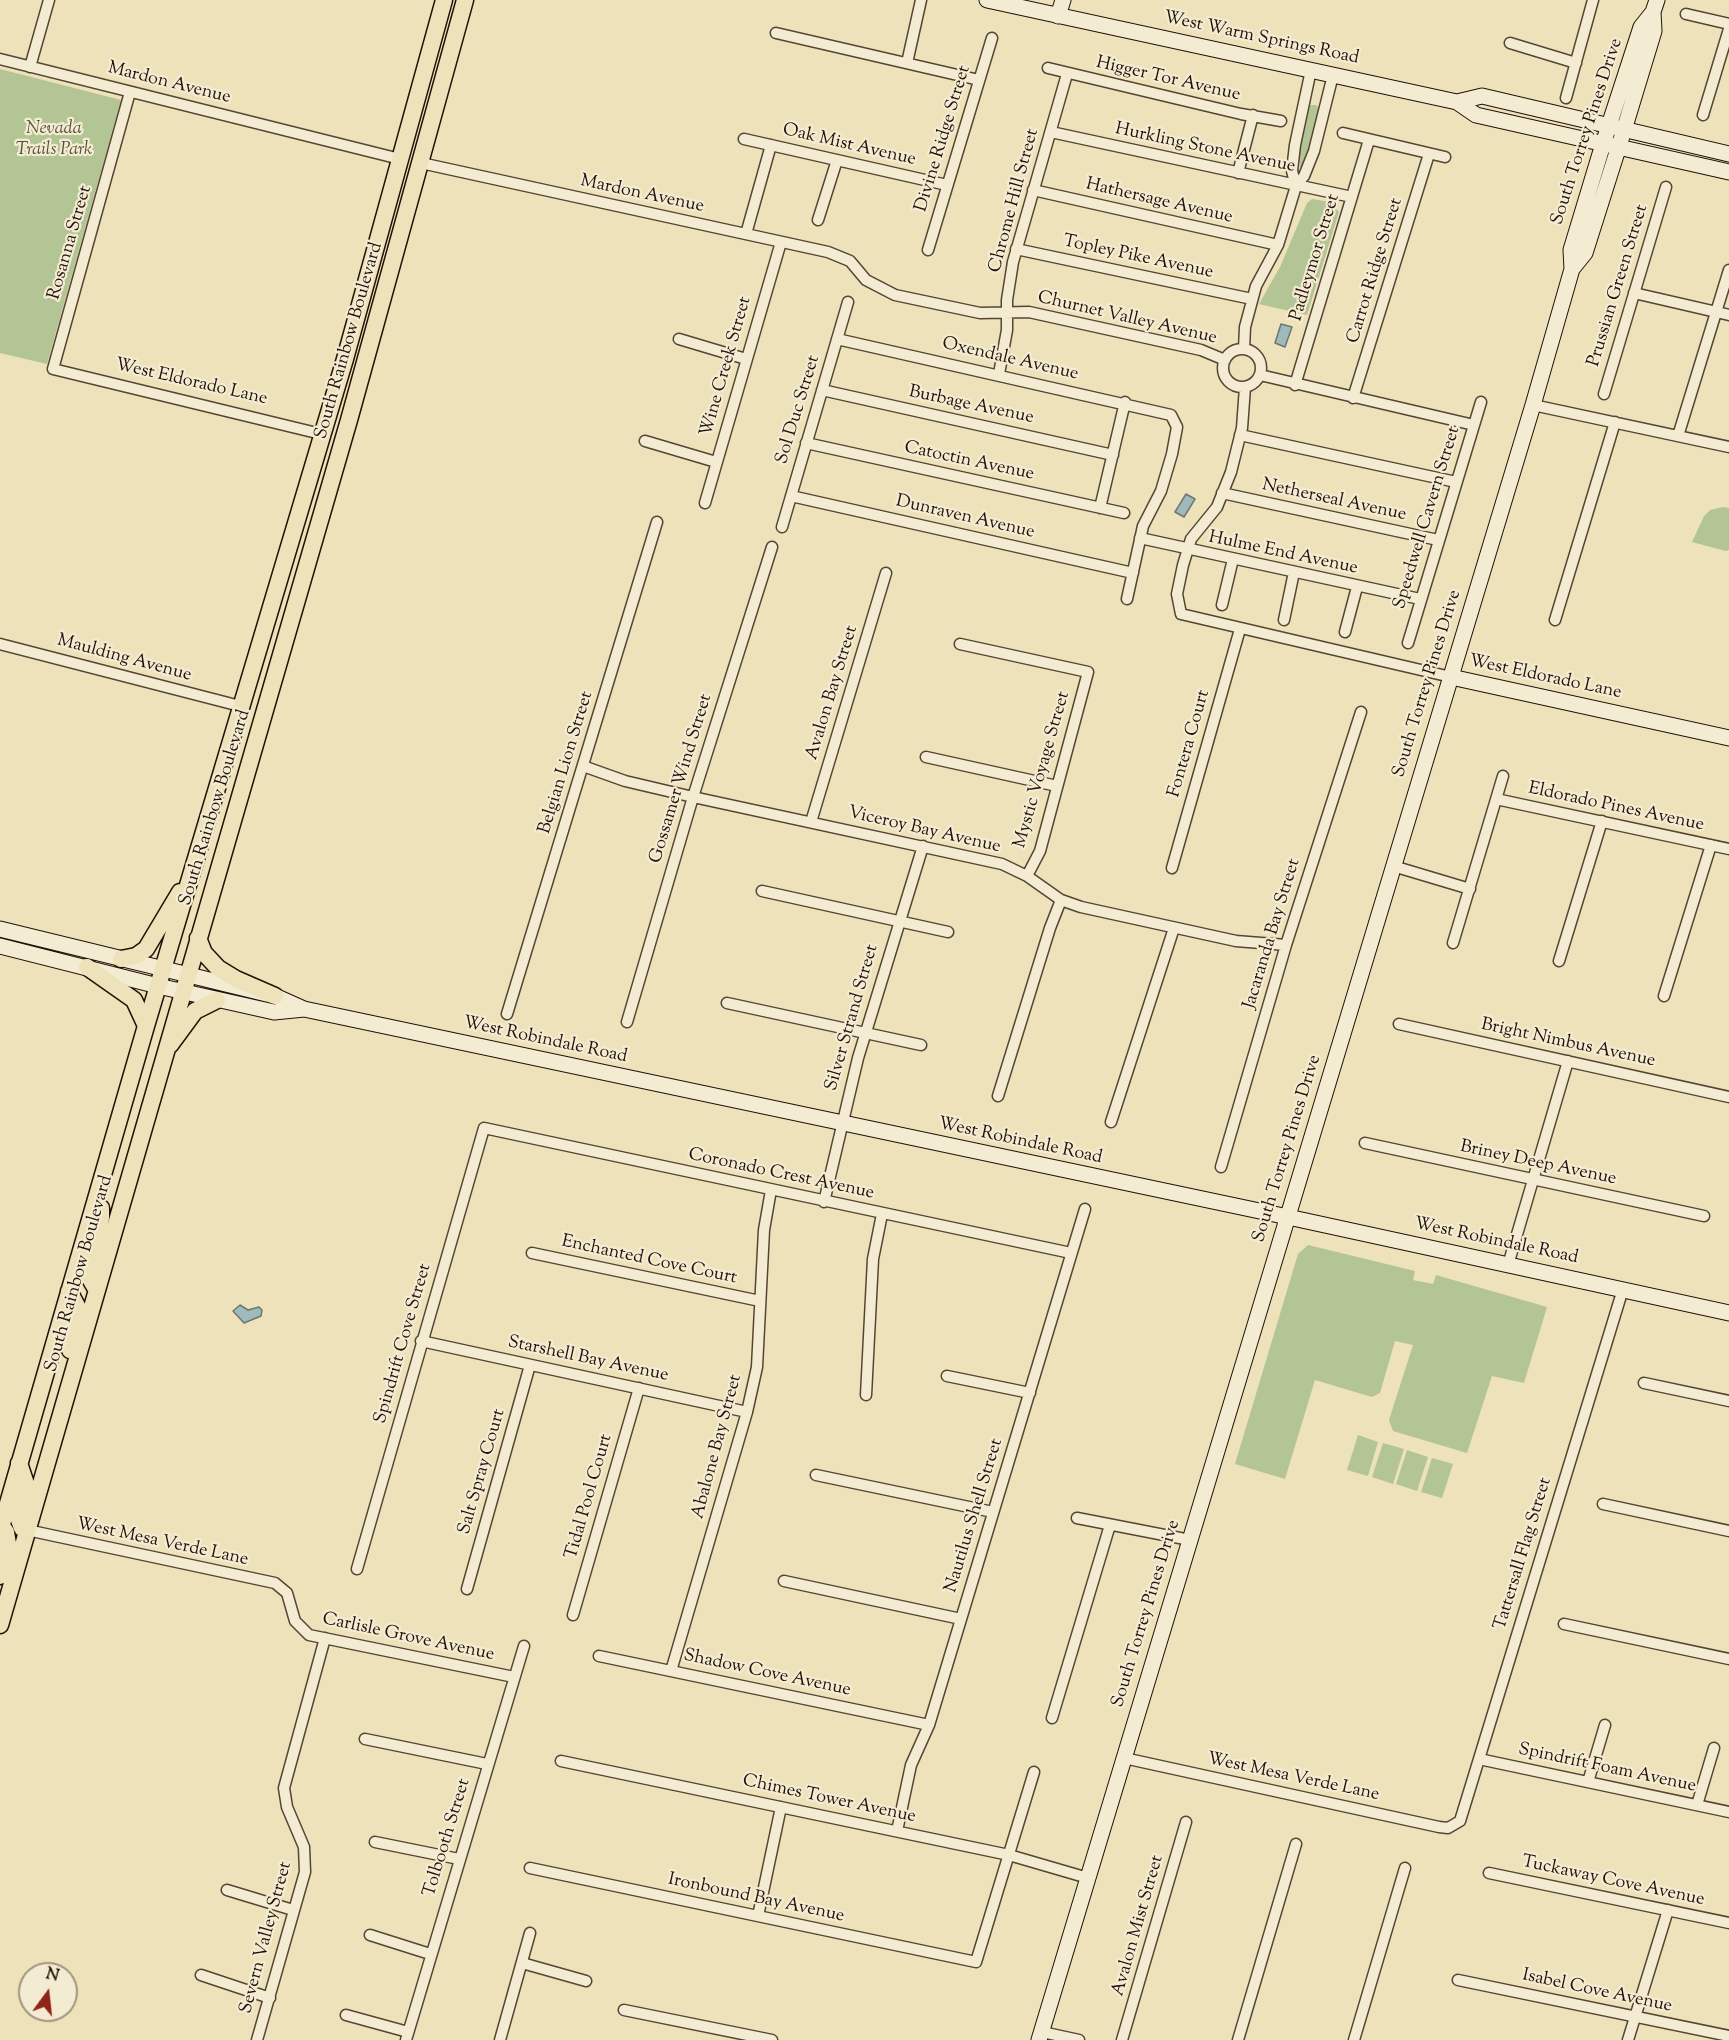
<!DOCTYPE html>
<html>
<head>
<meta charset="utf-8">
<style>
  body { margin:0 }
  #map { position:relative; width:1729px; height:2040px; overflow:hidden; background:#eee2ba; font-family:"Sorts Mill Goudy",serif }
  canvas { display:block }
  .north { position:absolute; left:18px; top:1962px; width:60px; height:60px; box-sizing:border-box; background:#f4ecd2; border:2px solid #a09481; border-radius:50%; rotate:15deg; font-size:16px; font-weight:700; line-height:24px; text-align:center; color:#221108 }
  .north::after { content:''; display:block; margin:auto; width:21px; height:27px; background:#8f2418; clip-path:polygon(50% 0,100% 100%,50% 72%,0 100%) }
</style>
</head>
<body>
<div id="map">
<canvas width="1729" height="2040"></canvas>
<div class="north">N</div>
</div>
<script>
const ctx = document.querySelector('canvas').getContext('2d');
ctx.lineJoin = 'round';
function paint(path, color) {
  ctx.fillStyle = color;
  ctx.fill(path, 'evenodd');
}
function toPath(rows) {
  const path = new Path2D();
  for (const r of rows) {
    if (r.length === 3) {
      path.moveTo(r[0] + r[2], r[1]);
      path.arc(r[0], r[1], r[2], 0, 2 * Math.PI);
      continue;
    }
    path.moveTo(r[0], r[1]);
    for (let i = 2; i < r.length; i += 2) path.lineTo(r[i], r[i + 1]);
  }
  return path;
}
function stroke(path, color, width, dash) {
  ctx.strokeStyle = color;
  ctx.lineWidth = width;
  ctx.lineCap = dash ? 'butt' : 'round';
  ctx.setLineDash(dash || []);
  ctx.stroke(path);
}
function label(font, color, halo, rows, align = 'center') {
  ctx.font = font + ' "Sorts Mill Goudy",serif';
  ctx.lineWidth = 4.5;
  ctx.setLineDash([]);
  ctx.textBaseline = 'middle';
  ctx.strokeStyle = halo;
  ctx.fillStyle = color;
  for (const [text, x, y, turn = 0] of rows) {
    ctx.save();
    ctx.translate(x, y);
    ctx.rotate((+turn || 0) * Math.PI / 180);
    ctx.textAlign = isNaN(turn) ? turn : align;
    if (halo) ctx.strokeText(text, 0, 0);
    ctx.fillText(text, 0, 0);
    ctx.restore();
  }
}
paint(toPath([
  [0,69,121,100,47,364,0,353],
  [1310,105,1316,105,1320,109,1311,146,1305,156,1300,172,1300,144],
  [1312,199,1330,202,1339,212,1307,315,1259,304,1280,267,1307,203],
  [1723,507,1729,508,1729,550,1726,551,1692,542,1704,516,1710,510],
  [1308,1245,1415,1271,1413,1280,1433,1284,1436,1275,1547,1307,1524,1383,1492,1376,1467,1453,1393,1431,1389,1420,1413,1345,1395,1341,1380,1393,1372,1397,1315,1380,1285,1479,1235,1464,1298,1254],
  [1358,1435,1378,1442,1368,1476,1347,1470],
  [1383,1443,1404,1449,1393,1484,1372,1477],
  [1407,1450,1428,1457,1417,1491,1396,1484],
  [1432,1458,1453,1464,1442,1498,1421,1492]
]), '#b3c495');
const water = toPath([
  [1281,324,1292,327,1285,347,1275,343,1281,324],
  [1186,494,1195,499,1184,517,1175,512,1186,494],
  [240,1305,248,1310,259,1307,262,1310,261,1316,244,1323,233,1311,240,1305]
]);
paint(water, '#a0babc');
stroke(water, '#6e7674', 1.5);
const street = toPath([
  [1686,14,1729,24],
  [776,33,979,80],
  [1510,43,1576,63],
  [0,59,400,159],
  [907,63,921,0],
  [30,67,49,0],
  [1048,68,1241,114,1281,121],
  [130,92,53,369,321,434],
  [1566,98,1593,0],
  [1703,115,1729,29],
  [1051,132,1352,197],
  [1343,133,1445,157],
  [744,139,947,185],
  [421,163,828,252,850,261,866,280,895,295,980,313,1029,312,1201,350,1225,360],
  [1238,173,1253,115],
  [1296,186,1292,171,1295,145,1311,70],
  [1033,190,1278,245],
  [818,220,837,160],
  [746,234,771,145],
  [1016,249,1252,299],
  [928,250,992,38],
  [1634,293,1729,315],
  [679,339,746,359],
  [837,339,1171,415,1177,427,1172,454,1161,491,1143,526,1127,599],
  [1244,349,1245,327,1256,286,1278,245,1296,186,1304,176,1314,151,1333,75],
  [1242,368,19],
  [999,374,1007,330,1007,300,1013,262,1067,74],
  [1260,375,1474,425],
  [1295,385,1369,140],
  [1245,387,1242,428,1231,472,1217,507,1191,539,1183,565,1177,594,1181,614,1451,677],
  [822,390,1113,455],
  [1604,394,1666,187],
  [1353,398,1429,154],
  [1533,405,1729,447],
  [1240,435,1456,482],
  [1678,436,1729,270],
  [645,441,716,462],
  [806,443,1124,513],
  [1222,493,1438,540],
  [791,496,1133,573],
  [705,503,781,242],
  [1100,508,1125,402],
  [782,527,848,302],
  [1140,538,1420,599],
  [1222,605,1233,559],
  [1284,620,1294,572],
  [1555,620,1615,422],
  [1345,632,1357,587],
  [1408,643,1481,402],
  [0,644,240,706],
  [960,644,1088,672,1040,851,1027,876],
  [926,757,1057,786],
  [583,766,625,781,693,797,1002,864,1027,876,1061,900,1081,907,1236,941,1286,945],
  [1496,799,1729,849],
  [811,822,886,573],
  [1393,866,1470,889],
  [1172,868,1240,629],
  [762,891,948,932],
  [1453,943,1503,776],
  [1559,961,1602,821],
  [1664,996,1711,845],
  [727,1003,921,1045],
  [507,1014,657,522],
  [627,1022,693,797,772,547],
  [1399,1024,1729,1097],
  [998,1096,1050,928,1061,900],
  [1111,1122,1174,928],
  [1365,1143,1704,1216],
  [1221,1167,1286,945,1361,712],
  [824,1202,858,1058,923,846],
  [532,1253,760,1301],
  [1508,1265,1568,1061],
  [421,1341,747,1412],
  [947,1376,1030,1393],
  [1644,1383,1729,1401],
  [866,1395,873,1259,882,1214],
  [816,1475,993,1512],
  [1603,1504,1729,1531],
  [1077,1518,1190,1540],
  [27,1530,275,1583,287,1593,295,1621,309,1635,514,1677],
  [357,1569,484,1128,1071,1253],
  [784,1581,961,1619],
  [467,1589,530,1365],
  [573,1615,639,1388],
  [1564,1624,1729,1659],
  [599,1656,929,1725],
  [671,1671,747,1412,757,1367,764,1230,771,1190],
  [1052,1718,1110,1525],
  [365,1739,487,1764],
  [1124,1758,1439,1827,1448,1828,1460,1821,1623,1289],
  [1479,1759,1729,1812],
  [561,1761,1009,1855,1088,1878],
  [1588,1782,1605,1725],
  [1697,1805,1714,1748],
  [897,1831,911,1765,929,1725,1085,1209],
  [375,1842,459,1859],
  [530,1868,976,1962,1034,1772],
  [1489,1873,1729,1923],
  [227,1890,293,1910],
  [758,1916,781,1807],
  [370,1935,430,1954],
  [522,1963,586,1981],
  [201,1975,270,1998],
  [1458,1980,1729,2036],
  [624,2010,772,2040],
  [346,2015,408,2032],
  [1042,2032,1079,2040],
  [257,2040,305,1872,304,1847,287,1807,284,1788,325,1638],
  [406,2040,524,1646],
  [500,2040,530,1933],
  [1122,2040,1186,1822],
  [1238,2040,1296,1844],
  [1354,2040,1405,1868],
  [1628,2040,1668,1910]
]);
const secondary = toPath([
  [987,0,1457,102,1476,115,1729,172],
  [1058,16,1063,0],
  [1457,102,1482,96,1729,154],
  [1572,269,1585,253,1624,130,1654,31,1653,12,1657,0],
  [1451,677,1729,738],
  [0,929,275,996,304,1009,1288,1217,1729,1313],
  [0,946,158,986,274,1012,304,1009],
  [1039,2040,1533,405,1572,269,1571,250,1603,144,1641,27,1653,12]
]);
const primary = toPath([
  [198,938,204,953,218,968,236,979,275,996],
  [121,959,136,956,146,949,180,892],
  [87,967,134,1000,146,1026],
  [170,1045,195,1011,217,1000],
  [96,1289,89,1277,89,1269,101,1218,101,1208],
  [69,1291,77,1306,69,1339,70,1350],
  [19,1463,26,1484,18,1517,22,1528,27,1530],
  [0,1531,146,1026,345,359,444,0],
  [0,1576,8,1544,6,1532,1,1525],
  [0,1625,349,420,465,0]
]);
stroke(street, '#554534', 13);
stroke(secondary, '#221108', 17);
stroke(primary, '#221108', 19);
stroke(street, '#f4ecd2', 10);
stroke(secondary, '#f4ecd2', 15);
stroke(primary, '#eee2ba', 16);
label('18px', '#221108', '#f4ecd2', [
  ["West Warm Springs Road",1261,39,12],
  ["Higger Tor Avenue",1168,80,13],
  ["Mardon Avenue",169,84,14],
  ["South Torrey Pines Drive",1588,132,-72],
  ["Divine Ridge Street",944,139,-73],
  ["Oak Mist Avenue",849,146,13],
  ["Hurkling Stone Avenue",1205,149,12],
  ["Mardon Avenue",642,195,12],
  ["Chrome Hill Street",1015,201,-75],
  ["Hathersage Avenue",1159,202,13],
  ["Rosanna Street",71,243,-74],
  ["Topley Pike Avenue",1138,258,12],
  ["Padleymor Street",1316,258,-73],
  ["Carrot Ridge Street",1376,271,-73],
  ["Prussian Green Street",1619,286,-73],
  ["Churnet Valley Avenue",1127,319,13],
  ["South Rainbow Boulevard",350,341,-74],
  ["Oxendale Avenue",1010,360,13],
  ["Wine Creek Street",727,367,-74],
  ["West Eldorado Lane",191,383,13],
  ["Burbage Avenue",971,406,12],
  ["Sol Duc Street",799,410,-73],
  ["Catoctin Avenue",969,462,12],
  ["Netherseal Avenue",1334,501,12],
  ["Dunraven Avenue",965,518,13],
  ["Speedwell Cavern Street",1428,518,-73],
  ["Hulme End Avenue",1283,554,12],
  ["Maulding Avenue",124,659,15],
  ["West Eldorado Lane",1545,678,12],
  ["South Torrey Pines Drive",1428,684,-73],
  ["Avalon Bay Street",833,693,-73],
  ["Fontera Court",1190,744,-74],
  ["Belgian Lion Street",567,763,-73],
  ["Mystic Voyage Street",1043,770,-74],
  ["Gossamer Wind Street",682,779,-73],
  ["South Rainbow Boulevard",216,808,-73],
  ["Eldorado Pines Avenue",1616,808,12],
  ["Viceroy Bay Avenue",924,831,13],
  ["Jacaranda Bay Street",1273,934,-73],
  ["Silver Strand Street",853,1018,-74],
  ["West Robindale Road",545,1041,12],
  ["Bright Nimbus Avenue",1568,1044,12],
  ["West Robindale Road",1020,1142,12],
  ["South Torrey Pines Drive",1288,1149,-73],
  ["Briney Deep Avenue",1538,1164,12],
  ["Coronado Crest Avenue",781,1175,12],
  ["West Robindale Road",1496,1242,12],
  ["Enchanted Cove Court",649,1261,12],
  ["South Rainbow Boulevard",80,1274,-74],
  ["Spindrift Cove Street",404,1344,-74],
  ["Starshell Bay Avenue",588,1360,12],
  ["Abalone Bay Street",718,1447,-75],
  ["Salt Spray Court",483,1472,-74],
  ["Tidal Pool Court",590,1497,-74],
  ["Nautilus Shell Street",975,1516,-73],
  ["West Mesa Verde Lane",162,1543,12],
  ["Tattersall Flag Street",1524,1554,-73],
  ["South Torrey Pines Drive",1147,1614,-73],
  ["Carlisle Grove Avenue",408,1638,12],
  ["Shadow Cove Avenue",767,1674,12],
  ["Spindrift Foam Avenue",1607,1769,12],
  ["West Mesa Verde Lane",1293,1778,12],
  ["Chimes Tower Avenue",829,1800,12],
  ["Tolbooth Street",448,1838,-73],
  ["Tuckaway Cove Avenue",1613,1882,12],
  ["Ironbound Bay Avenue",756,1899,12],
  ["Avalon Mist Street",1139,1926,-74],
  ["Severn Valley Street",267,1938,-75],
  ["Isabel Cove Avenue",1597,1992,12]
]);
label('italic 18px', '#555039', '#f4ecd2', [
  ["Nevada",54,130],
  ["Trails Park",54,151]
]);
</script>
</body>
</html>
